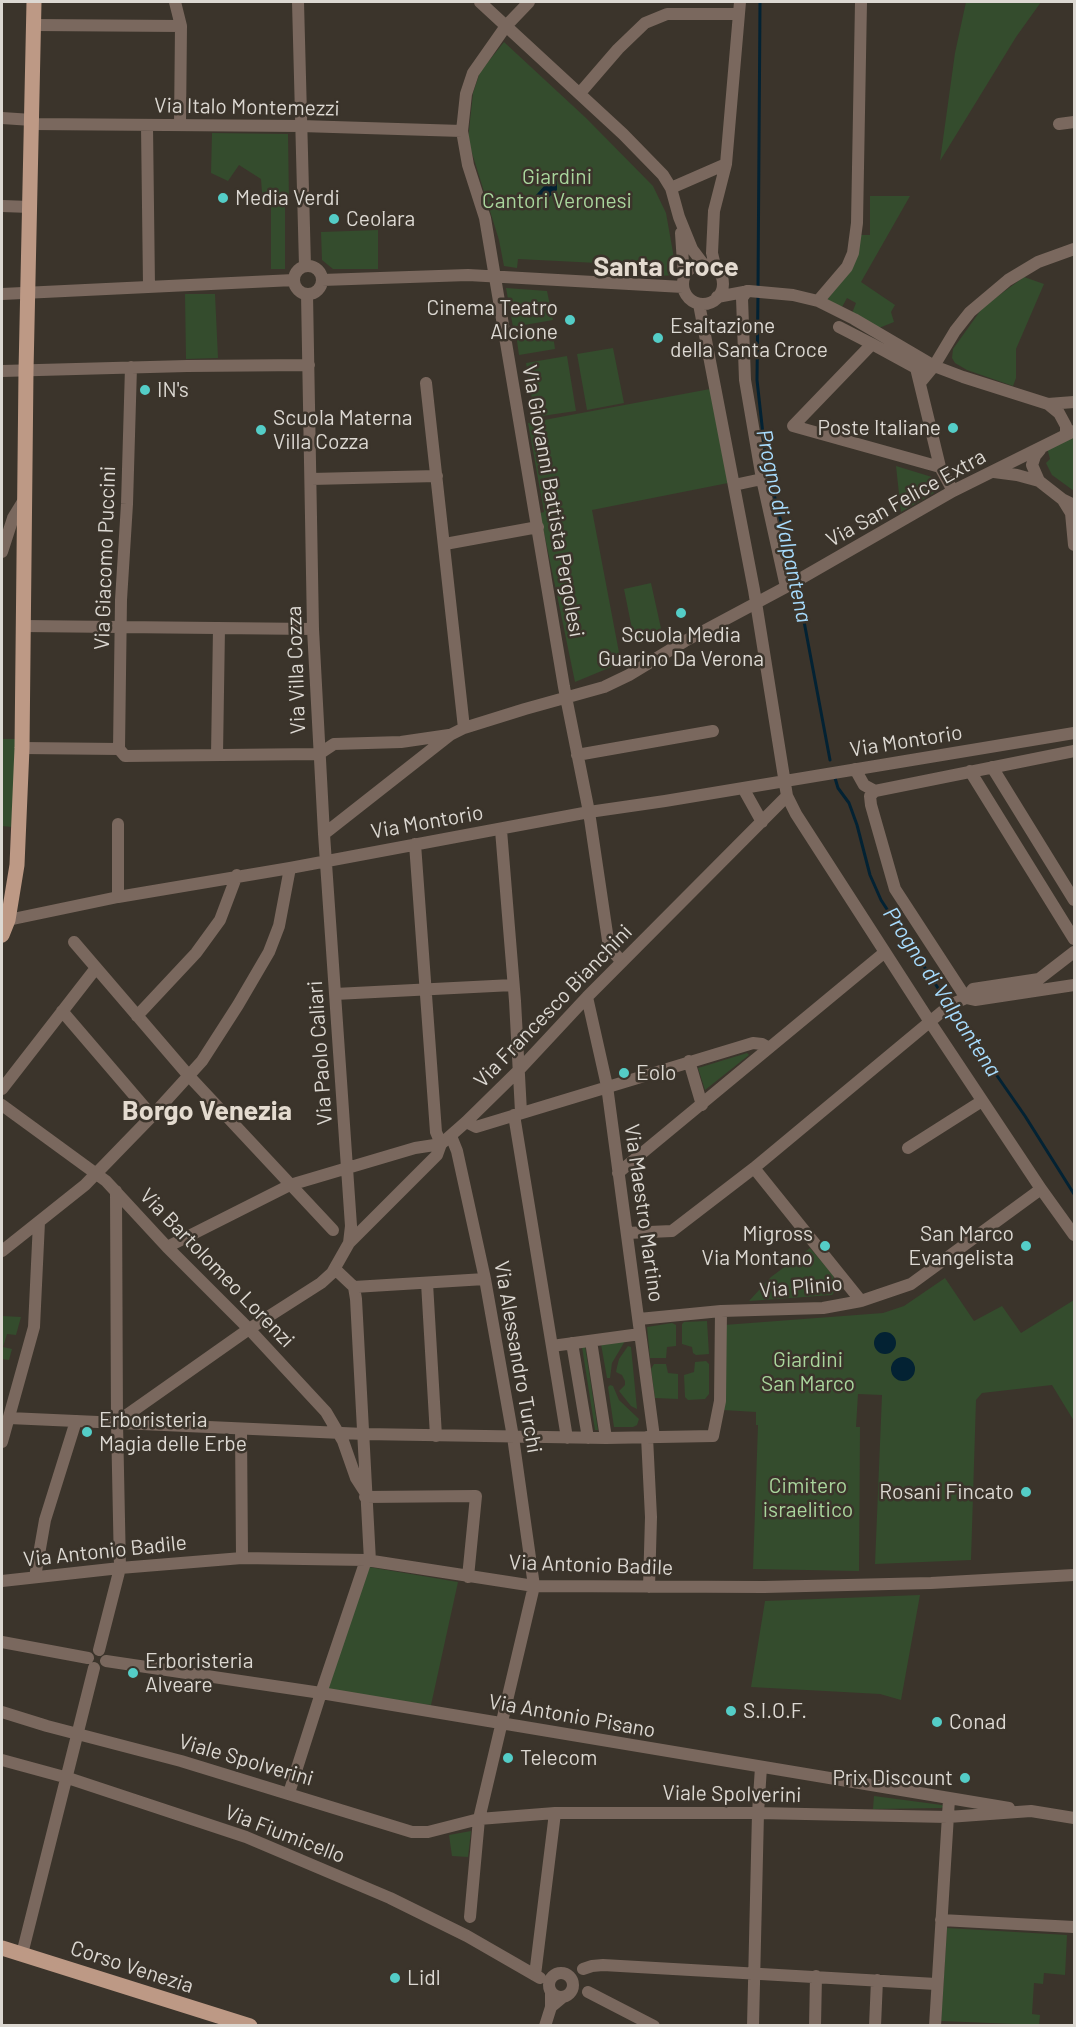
<!DOCTYPE html>
<html>
<head>
<meta charset="utf-8">
<style>
  body { margin:0 }
  #map { position:relative; width:1076px; height:2027px; overflow:hidden; background:#3b342b; font-family:Barlow,sans-serif }
  canvas { display:block }
  .frame { position:absolute; inset:0; border:3px solid #dcd8d2; pointer-events:none }
</style>
</head>
<body>
<div id="map">
<canvas width="1076" height="2027"></canvas>
<div class="frame"></div>
</div>
<script>
const ctx = document.querySelector('canvas').getContext('2d');
ctx.lineJoin = 'round';
function paint(path, color) {
  ctx.fillStyle = color;
  ctx.fill(path, 'evenodd');
}
function toPath(rows) {
  const path = new Path2D();
  for (const r of rows) {
    if (r.length === 3) {
      path.moveTo(r[0] + r[2], r[1]);
      path.arc(r[0], r[1], r[2], 0, 2 * Math.PI);
      continue;
    }
    path.moveTo(r[0], r[1]);
    for (let i = 2; i < r.length; i += 2) path.lineTo(r[i], r[i + 1]);
  }
  return path;
}
function stroke(path, color, width, dash) {
  ctx.strokeStyle = color;
  ctx.lineWidth = width;
  ctx.lineCap = dash ? 'butt' : 'round';
  ctx.setLineDash(dash || []);
  ctx.stroke(path);
}
function label(font, color, halo, rows, align = 'center') {
  ctx.font = font + ' Barlow,sans-serif';
  ctx.lineWidth = 5;
  ctx.setLineDash([]);
  ctx.textBaseline = 'middle';
  ctx.strokeStyle = halo;
  ctx.fillStyle = color;
  for (const [text, x, y, turn = 0] of rows) {
    ctx.save();
    ctx.translate(x, y);
    ctx.rotate((+turn || 0) * Math.PI / 180);
    ctx.textAlign = isNaN(turn) ? turn : align;
    if (halo) ctx.strokeText(text, 0, 0);
    ctx.fillText(text, 0, 0);
    ctx.restore();
  }
}
paint(toPath([
  [966,2,1041,2,1016,37,940,161,955,53],
  [504,42,586,118,653,186,666,213,677,275,659,276,657,266,518,259,517,268,504,266,499,240,468,140,473,93,480,72],
  [212,133,288,134,289,202,285,203,285,269,271,269,271,202,262,192,261,179,239,165,228,181,211,173],
  [870,196,910,196,861,282,895,305,891,312,894,322,879,328,852,313,856,303,847,298,842,307,826,301,846,276,860,235,870,235],
  [378,230,378,269,333,269,322,260,321,232],
  [1024,277,1044,284,1016,349,1016,378,1013,386,967,370,955,363,952,358,953,349,983,307],
  [506,288,547,291,553,320,513,327],
  [185,294,215,294,218,358,186,359],
  [552,328,555,349,519,355,516,334],
  [613,348,624,403,587,410,577,354],
  [567,356,576,411,535,417,526,363],
  [710,389,728,483,592,510,621,663,575,682,540,513,544,512,528,423],
  [1074,435,1074,491,1052,475,1046,463,1050,459,1047,448],
  [896,466,932,477,934,493,901,512],
  [651,583,662,633,634,639,624,589],
  [2,739,16,739,12,827,2,826],
  [747,1053,749,1055,705,1090,698,1068],
  [810,1248,833,1275,837,1289,832,1295,749,1301,771,1277],
  [945,1278,974,1321,1002,1306,1021,1333,1074,1300,1074,1421,1052,1385,982,1393,976,1400,971,1560,875,1564,882,1395,858,1394,856,1427,860,1427,859,1571,753,1569,758,1425,756,1425,756,1412,723,1410,724,1325,883,1313,904,1306],
  [2,1316,21,1317,16,1335,7,1334,3,1347,12,1349,9,1360,2,1359],
  [707,1321,709,1354,696,1355,693,1353,692,1347,682,1344,682,1324,684,1322],
  [672,1323,676,1325,676,1346,667,1347,666,1358,650,1358,647,1327],
  [625,1341,612,1363,610,1378,607,1378,601,1344],
  [585,1346,598,1430,595,1430,582,1347],
  [628,1346,631,1347,637,1409,631,1406,619,1391,625,1385,625,1381,622,1375,616,1372,617,1367,619,1359],
  [695,1362,706,1361,709,1364,709,1394,705,1399,688,1400,685,1397,684,1375,694,1372],
  [654,1364,666,1364,668,1373,678,1374,678,1399,655,1398,651,1369],
  [610,1385,613,1386,619,1400,639,1419,637,1425,633,1427,614,1427,608,1387],
  [369,1567,458,1582,431,1705,326,1692],
  [920,1595,901,1700,880,1694,751,1687,765,1601],
  [874,1796,942,1805,944,1807,941,1808,873,1809],
  [471,1831,468,1857,452,1856,449,1835],
  [947,1928,1067,1935,1065,1975,1044,1973,1043,1984,1034,1983,1032,2014,1040,2015,1039,2025,941,2021]
]), '#344c2d');
paint(toPath([
  [547,174,551,174,557,181,557,190,548,198,540,198,536,195,545,185],
  [885,1343,11],
  [903,1369,12]
]), '#032233');
stroke(toPath([
  [758,288,760,2],
  [758,294,757,380,766,462,795,578],
  [797,584,830,760],
  [835,778,838,788,849,803,857,825,870,875,881,900,947,1002],
  [950,1008,1025,1116,1074,1194]
]), '#032233', 3);
stroke(toPath([
  [175,2,181,26,180,124],
  [298,2,305,266],
  [480,2,623,134,663,175,671,188,679,217,692,249,704,265],
  [529,2,506,26,473,73,466,94,462,131,468,165,485,218,564,687,589,812,609,947,622,962],
  [34,25,181,26],
  [580,93,618,49,645,23,667,14,739,14],
  [2,118,32,120],
  [32,124,301,126,462,131],
  [1059,124,1074,122],
  [147,126,149,286],
  [671,188,726,164],
  [2,206,30,207],
  [681,233,684,278],
  [703,284,20],
  [308,280,14],
  [716,270,712,253,714,211,726,164,740,2],
  [322,280,468,275,683,287],
  [747,291,742,298,745,380,762,479,786,587],
  [2,294,294,280],
  [307,294,313,629,324,834,347,1168,351,1226,349,1243],
  [717,297,749,291,793,295,818,301,854,319,934,366,963,377,1048,404,1074,402],
  [818,301,847,267,853,253,857,223,861,2],
  [699,304,754,590,787,796,796,814,930,1022,1041,1189,1074,1235],
  [839,327,872,344,793,426,940,467],
  [872,344,916,368,924,367],
  [916,368,940,467,953,491],
  [2,371,187,366,309,365],
  [426,383,464,728],
  [920,383,934,366,955,331,970,312,1008,280,1038,262,1074,249],
  [1048,404,1059,413,1066,426,1066,434],
  [994,472,1017,475,1039,481,1062,499,1074,505],
  [311,479,437,476],
  [1039,481,1032,465,1035,456,1040,450],
  [734,485,762,479],
  [1063,500,1071,513,1074,545],
  [445,544,538,527],
  [2,552,13,518,24,500],
  [23,626,313,629],
  [22,748,119,749,125,756,319,754,334,744,401,742,449,735],
  [119,749,121,600,127,504,131,367],
  [217,755,219,628],
  [577,755,713,731],
  [992,767,1074,900],
  [855,769,864,785,875,791],
  [970,771,1074,939],
  [743,788,762,822],
  [875,791,870,796,871,805,895,889,966,998],
  [875,791,1074,751],
  [118,824,118,897],
  [501,830,515,1001,521,1112],
  [324,834,450,735,464,728,525,709,604,687,629,675,685,641,786,587,953,491,1074,431],
  [415,844,436,1132,441,1144],
  [8,920,118,897,290,868,589,812,665,801,1074,733],
  [74,942,189,1076,333,1230],
  [335,994,513,985],
  [587,997,607,1086,654,1437],
  [966,998,975,1000,1074,985],
  [62,1011,152,1116],
  [137,1016,196,953,220,920,237,875],
  [689,1061,702,1105],
  [2,1089,96,968],
  [2,1105,106,1181,167,1247,249,1329,326,1412,343,1441,356,1478,365,1492],
  [514,1115,567,1438],
  [466,1122,476,1127,753,1043,762,1044,769,1048],
  [451,1136,457,1151,485,1279,513,1437,534,1586,479,1819,470,1917],
  [908,1148,982,1101],
  [754,1168,861,1301],
  [618,1173,885,952],
  [627,1233,672,1231,754,1168,950,1005,966,998,973,989,1039,979,1074,952],
  [167,1247,290,1185,415,1148,441,1144],
  [2,1251,85,1185,152,1116,202,1061,238,1005,269,952,279,926,290,868],
  [335,1269,354,1287,356,1299,370,1561],
  [427,1283,436,1436],
  [354,1287,485,1279],
  [639,1319,721,1311,823,1308,861,1301,911,1284,1041,1189],
  [591,1341,606,1438],
  [572,1343,588,1438],
  [552,1346,640,1334],
  [9,1418,364,1434,606,1438,713,1436,720,1401,721,1311],
  [117,1422,249,1329,321,1283,332,1273,349,1243,437,1155,441,1144,466,1122,518,1071,587,997,787,796],
  [241,1429,242,1558],
  [647,1437,651,1517,649,1587],
  [2,1442,34,1327,39,1222],
  [365,1497,476,1496,468,1577],
  [35,1577,45,1520,76,1421],
  [2,1581,120,1568,242,1558,366,1560,534,1586,764,1587,931,1583,1074,1575],
  [2,1642,88,1658],
  [99,1650,120,1568,117,1422,116,1191],
  [106,1661,321,1693,1009,1808],
  [2,1712,47,1726,181,1761,412,1832,428,1832,479,1819,555,1813,758,1813,948,1817,1031,1811,1074,1818],
  [2,1760,68,1778,246,1837,390,1898,467,1936,540,1978],
  [289,1793,321,1693,366,1560],
  [941,1920,1074,1927],
  [22,1954,94,1668],
  [583,1969,592,1966,603,1965,936,1984],
  [561,1985,12],
  [535,1975,555,1813],
  [551,1992,551,2007,563,1997],
  [588,1992,654,2026],
  [545,2026,551,2007],
  [753,2026,758,1813,761,1767],
  [815,2026,816,1976],
  [875,2026,877,1980],
  [935,2026,949,1799]
]), '#7a685e', 12);
stroke(toPath([
  [2,935,8,920,17,865,22,748,26,371,34,2],
  [2,1948,250,2026]
]), '#bd9985', 15);
for (const [x, y, r, color] of [
  [223,198,6,"#54cdc7"],
  [334,219,6,"#54cdc7"],
  [570,320,6,"#54cdc7"],
  [658,338,6,"#54cdc7"],
  [145,390,6,"#54cdc7"],
  [953,428,6,"#54cdc7"],
  [261,430,6,"#54cdc7"],
  [681,613,6,"#54cdc7"],
  [624,1073,6,"#54cdc7"],
  [825,1246,6,"#54cdc7"],
  [1026,1246,6,"#54cdc7"],
  [87,1432,6,"#54cdc7"],
  [1026,1492,6,"#54cdc7"],
  [133,1673,6,"#54cdc7"],
  [731,1711,6,"#54cdc7"],
  [937,1722,6,"#54cdc7"],
  [508,1758,6,"#54cdc7"],
  [965,1778,6,"#54cdc7"],
  [395,1978,6,"#54cdc7"]
]) {
  const dot = new Path2D();
  dot.arc(x, y, r, 0, 2 * Math.PI);
  ctx.fillStyle = color;
  ctx.fill(dot);
  stroke(dot, '#3b342b', 2);
}
label('21px', '#dcd8d2', '#3b342b', [
  ["Via Italo Montemezzi",247,107,1],
  ["Via San Felice Extra",906,498,-29],
  ["Via Giovanni Battista Pergolesi",553,501,80],
  ["Via Giacomo Puccini",105,558,-88],
  ["Via Villa Cozza",296,670,-92],
  ["Via Montorio",906,741,-9],
  ["Via Montorio",427,822,-10],
  ["Via Francesco Bianchini",553,1006,-46],
  ["Via Paolo Caliari",320,1053,-94],
  ["Via Maestro Martino",644,1213,82],
  ["Via Bartolomeo Lorenzi",217,1268,46],
  ["Via Plinio",801,1287,-5],
  ["Via Alessandro Turchi",518,1357,80],
  ["Via Antonio Badile",105,1551,-6],
  ["Via Antonio Badile",591,1565,2],
  ["Via Antonio Pisano",572,1716,10],
  ["Viale Spolverini",246,1760,16],
  ["Viale Spolverini",732,1794,1],
  ["Via Fiumicello",285,1834,21],
  ["Corso Venezia",132,1967,18]
]);
label('21px', '#a9d59c', '#3b342b', [
  ["Giardini",557,177],
  ["Cantori Veronesi",557,201],
  ["Giardini",808,1360],
  ["San Marco",808,1384],
  ["Cimitero",808,1486],
  ["israelitico",808,1510]
]);
label('21px', '#dcd8d2', '#3b342b', [
  ["Media Verdi",235,198],
  ["Ceolara",346,219],
  ["Cinema Teatro",558,308,"right"],
  ["Alcione",558,332,"right"],
  ["Esaltazione",670,326],
  ["della Santa Croce",670,350],
  ["IN's",157,390],
  ["Scuola Materna",273,418],
  ["Villa Cozza",273,442],
  ["Poste Italiane",941,428,"right"],
  ["Scuola Media",681,635,"center"],
  ["Guarino Da Verona",681,659,"center"],
  ["Eolo",636,1073],
  ["Migross",813,1234,"right"],
  ["Via Montano",813,1258,"right"],
  ["San Marco",1014,1234,"right"],
  ["Evangelista",1014,1258,"right"],
  ["Erboristeria",99,1420],
  ["Magia delle Erbe",99,1444],
  ["Rosani Fincato",1014,1492,"right"],
  ["Erboristeria",145,1661],
  ["Alveare",145,1685],
  ["S.I.O.F.",743,1711],
  ["Conad",949,1722],
  ["Telecom",520,1758],
  ["Prix Discount",953,1778,"right"],
  ["Lidl",407,1978]
], 'left');
label('italic 22px', '#a7dcfe', '#3b342b', [
  ["Progno di Valpantena",784,526,78],
  ["Progno di Valpantena",942,992,57]
]);
label('bold 27px', '#e4dbd0', '#3b342b', [
  ["Santa Croce",666,267],
  ["Borgo Venezia",207,1111]
]);
</script>
</body>
</html>
